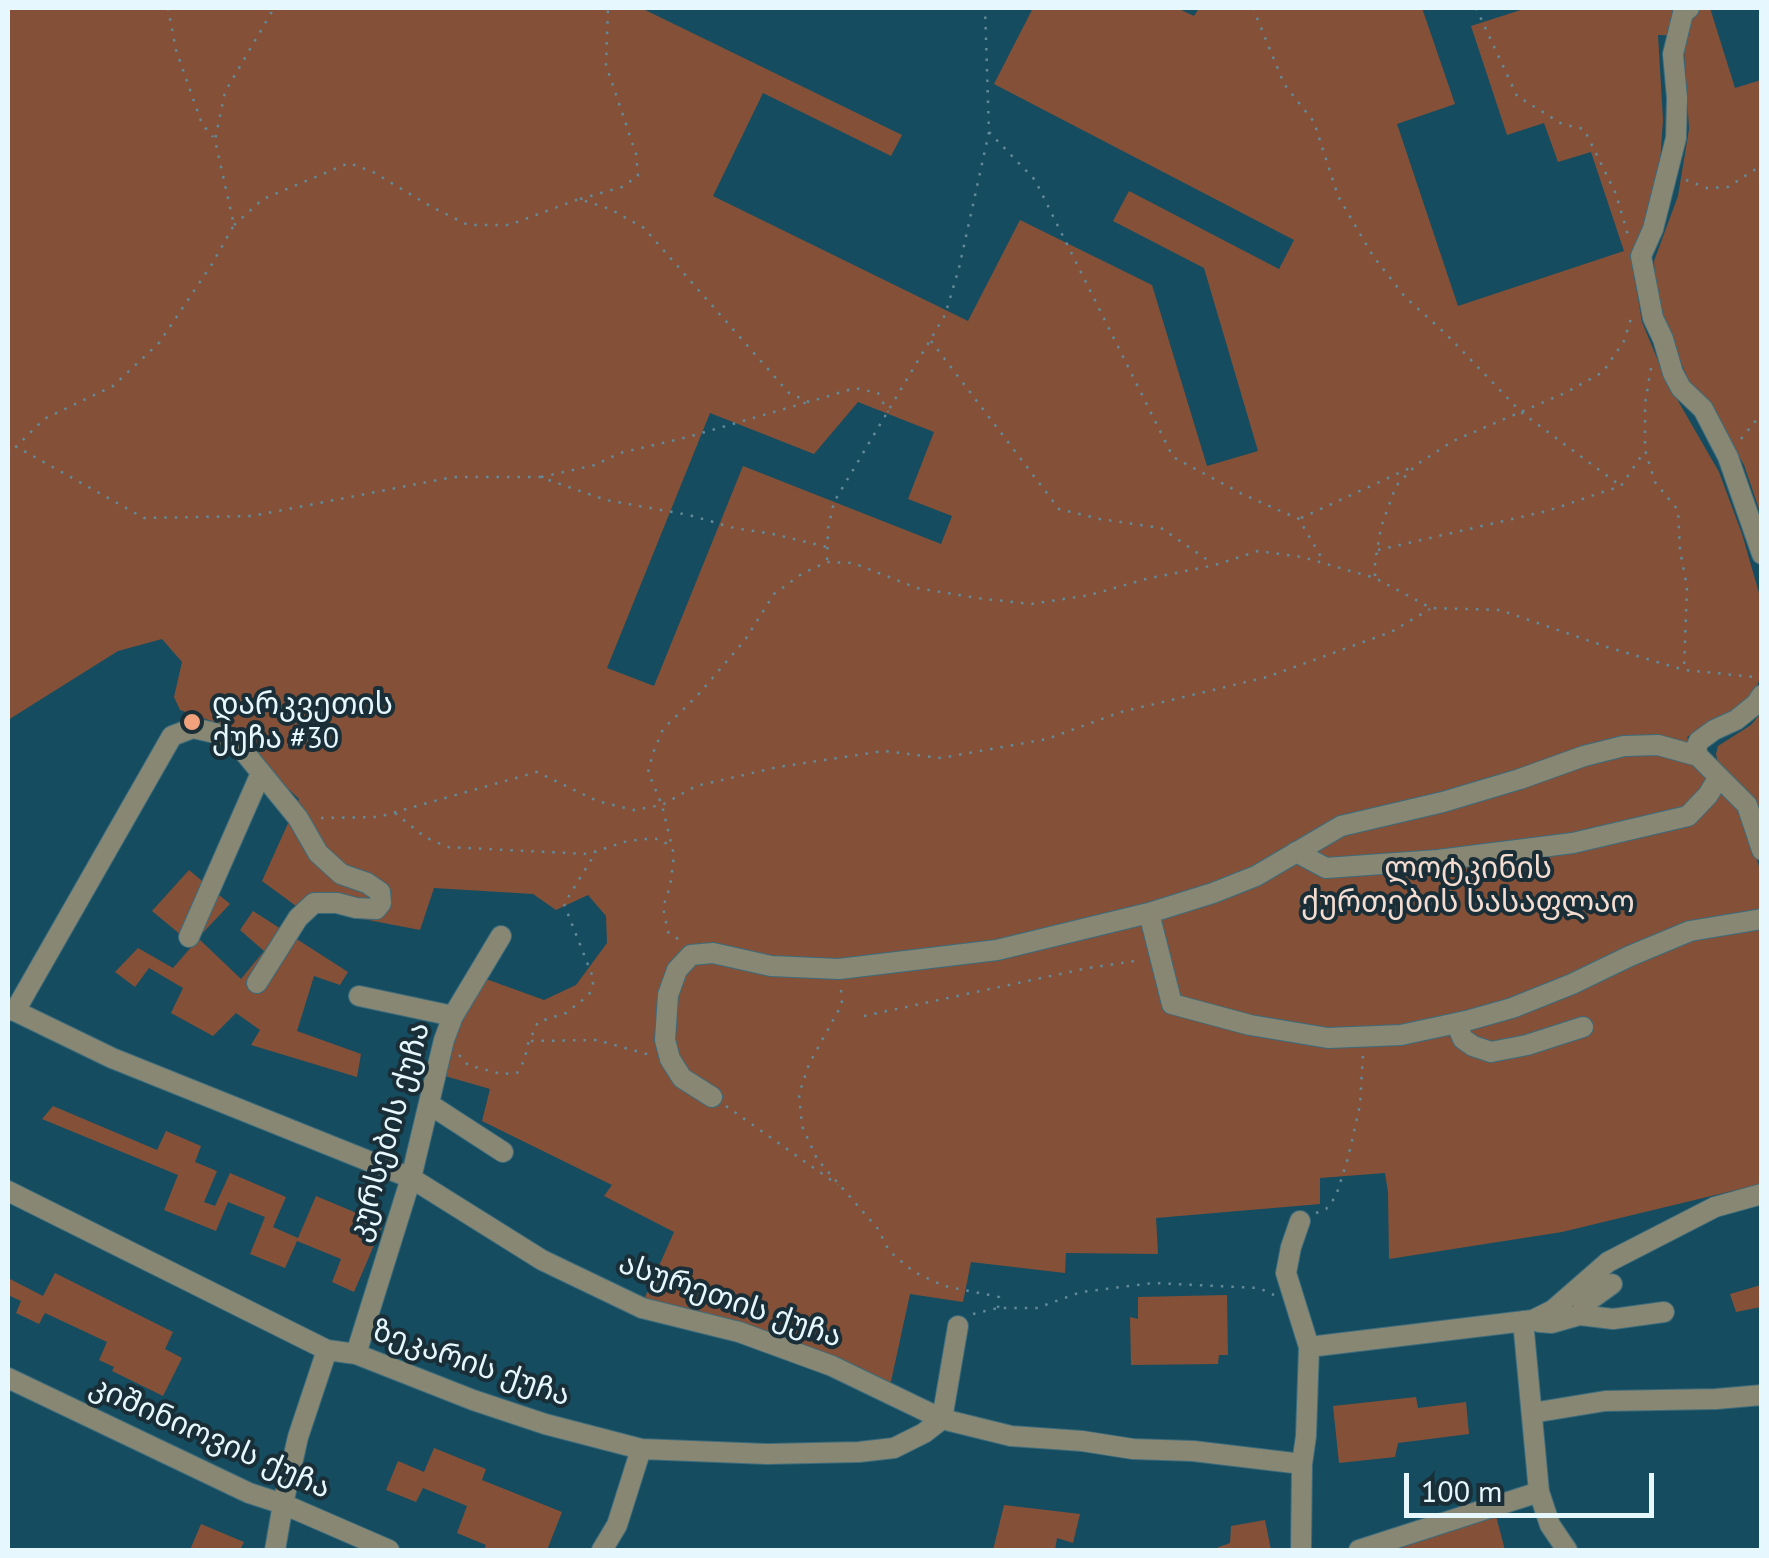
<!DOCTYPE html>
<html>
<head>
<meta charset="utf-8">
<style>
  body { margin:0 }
  #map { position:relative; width:1769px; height:1558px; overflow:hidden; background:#164c5f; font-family:"PT Sans",sans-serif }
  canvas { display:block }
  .frame { position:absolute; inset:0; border:10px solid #e7f7fe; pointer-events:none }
  .scale { position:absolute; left:1404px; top:1473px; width:250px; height:45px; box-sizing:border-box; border:5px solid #e7f7fe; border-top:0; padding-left:12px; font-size:30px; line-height:35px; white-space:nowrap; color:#e7f7fe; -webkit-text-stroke:8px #192e37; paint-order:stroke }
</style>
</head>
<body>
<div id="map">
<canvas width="1769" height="1558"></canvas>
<div class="frame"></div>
<div class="scale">100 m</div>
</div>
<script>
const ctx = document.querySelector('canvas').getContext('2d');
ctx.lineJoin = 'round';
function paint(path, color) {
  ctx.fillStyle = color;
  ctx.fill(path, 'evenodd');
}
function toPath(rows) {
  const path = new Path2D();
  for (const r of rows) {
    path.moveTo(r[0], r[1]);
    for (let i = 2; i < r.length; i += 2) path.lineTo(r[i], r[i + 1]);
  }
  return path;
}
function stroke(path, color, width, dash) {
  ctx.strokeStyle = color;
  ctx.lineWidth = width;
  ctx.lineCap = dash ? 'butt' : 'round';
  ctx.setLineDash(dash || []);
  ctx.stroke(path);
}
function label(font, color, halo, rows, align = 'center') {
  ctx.font = font + ' "PT Sans","Noto Sans Georgian",sans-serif';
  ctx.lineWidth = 8;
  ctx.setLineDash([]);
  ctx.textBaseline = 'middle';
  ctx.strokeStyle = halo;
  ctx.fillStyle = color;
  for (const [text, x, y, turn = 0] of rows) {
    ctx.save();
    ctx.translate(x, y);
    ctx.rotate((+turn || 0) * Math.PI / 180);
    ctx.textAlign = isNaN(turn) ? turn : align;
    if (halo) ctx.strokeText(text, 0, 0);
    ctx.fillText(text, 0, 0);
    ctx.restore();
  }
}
paint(toPath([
  [8,8,641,8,902,135,891,156,763,93,713,196,968,321,1020,220,1152,285,1207,466,1258,451,1204,268,1113,221,1129,191,1279,269,1294,240,994,84,1033,8,1177,8,1194,16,1199,8,1422,8,1455,104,1397,124,1458,306,1624,251,1591,152,1558,162,1544,123,1507,135,1471,26,1527,8,1710,8,1735,88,1761,80,1761,515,1744,465,1710,406,1687,378,1656,296,1654,261,1678,196,1689,129,1683,36,1658,35,1663,120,1659,177,1642,233,1634,274,1642,322,1666,380,1719,472,1742,534,1761,600,1761,676,1754,693,1736,709,1687,737,1697,766,1740,809,1751,837,1761,874,1761,1184,1562,1232,1389,1259,1388,1192,1385,1173,1320,1178,1320,1204,1156,1218,1158,1254,1066,1253,1065,1273,971,1262,963,1302,910,1294,890,1386,642,1304,674,1232,604,1196,612,1185,482,1121,490,1089,445,1076,453,1032,486,979,544,1000,576,985,607,943,606,916,588,895,556,910,533,894,434,888,420,930,296,906,262,881,299,799,220,724,180,710,174,697,182,662,162,639,118,651,8,720],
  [858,402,934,432,908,499,952,516,941,544,743,466,654,686,607,668,710,413,814,454],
  [1761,713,1761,831,1719,769,1716,754,1718,746,1751,725],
  [189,870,230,904,198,938,241,979,264,951,240,930,253,911,348,972,340,985,314,976,297,1031,361,1054,357,1077,251,1045,260,1030,236,1013,213,1036,171,1013,183,988,149,968,135,987,115,972,138,948,173,968,193,945,152,911],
  [53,1106,157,1150,166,1131,201,1146,195,1162,217,1171,204,1202,215,1206,230,1173,286,1197,273,1227,298,1238,316,1196,383,1224,354,1292,332,1282,341,1259,297,1241,285,1268,250,1254,265,1217,228,1202,216,1231,164,1210,178,1175,42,1119],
  [55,1273,173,1332,165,1349,182,1358,163,1396,112,1371,114,1367,99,1360,107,1342,45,1313,39,1324,16,1313,21,1301,8,1295,8,1278,43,1296],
  [1761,1285,1761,1307,1736,1312,1730,1294],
  [1227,1295,1228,1355,1219,1355,1218,1364,1131,1365,1130,1317,1138,1319,1138,1297],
  [1416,1397,1418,1408,1466,1402,1469,1434,1398,1443,1395,1457,1339,1463,1333,1406],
  [434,1448,486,1469,482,1480,562,1512,547,1550,512,1550,507,1548,505,1550,484,1550,486,1545,457,1533,467,1506,423,1488,416,1502,386,1490,398,1461,424,1472],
  [1004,1505,1080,1514,1073,1543,1057,1538,1055,1550,993,1550],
  [1496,1516,1505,1550,1394,1550],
  [1265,1520,1271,1550,1211,1550,1230,1543,1231,1526],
  [201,1524,244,1542,240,1550,190,1550]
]), '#845138');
const minor = toPath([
  [1689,8,1683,13,1673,54,1677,98,1676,138,1653,229,1641,256,1653,318,1663,339,1673,373,1681,388,1703,409,1728,457,1762,554],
  [1698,756,1696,748,1699,741,1714,730,1736,720,1756,704,1762,695],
  [1296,852,1326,868,1438,860,1573,843,1688,816,1708,795,1719,777],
  [1149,913,1172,1004,1250,1025,1328,1038,1401,1035,1466,1021,1512,1008,1572,984,1630,956,1690,931,1762,919],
  [189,937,261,773],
  [359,996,453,1016],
  [8,1010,15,1011,112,1058,411,1178,542,1260,642,1308,739,1332,832,1366,942,1419,1011,1436,1082,1441,1133,1449,1193,1451,1302,1464],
  [15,1011,172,736,193,728,215,733,236,742,298,818,318,853,341,874,367,883,380,892,381,903,376,909,356,908,337,903,314,903,298,918,257,983],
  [1456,1023,1463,1039,1473,1046,1491,1052,1527,1045,1583,1027],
  [712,1097,682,1078,670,1059,665,1040,668,995,677,970,691,955,713,953,771,966,839,969,997,950,1149,913,1213,893,1256,876,1341,826,1443,802,1520,779,1584,756,1624,746,1658,745,1698,756,1747,805,1762,850],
  [429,1104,503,1152],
  [8,1191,327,1350,356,1354,473,1400,545,1424,641,1449,767,1454,859,1452,894,1448,924,1433,942,1419,958,1326],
  [1300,1221,1291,1247,1286,1273,1309,1347,1306,1436,1302,1464,1301,1550],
  [1580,1315,1587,1302,1612,1284],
  [1523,1321,1539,1492,1550,1525,1567,1550],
  [1539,1322,1552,1323,1580,1315,1613,1319,1664,1312],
  [1309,1347,1533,1320,1553,1310,1608,1262,1715,1207,1762,1194],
  [356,1354,411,1178,444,1040,453,1016,501,936],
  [8,1378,249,1493,283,1504,389,1550],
  [1532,1413,1605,1401,1716,1399,1762,1395],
  [275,1550,283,1504,298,1437,327,1350],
  [602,1550,617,1525,641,1449],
  [1359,1550,1539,1492]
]);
stroke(minor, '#3c6b7c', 22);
stroke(toPath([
  [168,8,176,50,202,124,213,137],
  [1253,8,1284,84,1314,122,1338,196,1373,256,1405,297,1446,334,1521,412,1621,486],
  [1476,8,1517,96,1562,124,1584,129,1616,194,1628,235],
  [989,132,1035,180,1173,457,1244,495,1299,519,1324,562],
  [1686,180,1707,188,1728,187,1762,165],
  [580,199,622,187,638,176,636,154,606,65,608,8],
  [234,225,263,199,349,163,373,172,430,206,468,225,509,225,579,199,610,209,644,228,789,393,809,402,855,388,878,393,888,412],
  [931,341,1059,509,1100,519,1161,528,1212,563],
  [1651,368,1645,404,1645,450,1655,482,1678,510,1680,550,1687,587,1684,669],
  [1741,439,1762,413],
  [15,446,144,518,252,516,453,477,540,477,606,500,689,515,734,528,773,534,827,547],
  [8,455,44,419,113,386,159,343,212,264,234,225,215,140,225,92,274,8],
  [541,477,595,465,620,453,688,437,808,402],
  [1301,518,1412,467],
  [1378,550,1547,511,1621,486,1644,452],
  [827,560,828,529,834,502,945,315,959,268,989,132,985,8],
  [1375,576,1375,563,1381,527,1396,486,1416,465,1453,441,1565,393,1603,372,1624,341,1632,315],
  [395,813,425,837,447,847,588,854,624,842,642,839,659,839,672,847],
  [321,818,378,817,537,772,597,801,634,810,662,805,696,786,778,767,884,751,941,758,1047,739,1121,712,1267,677,1391,632,1430,609],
  [678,939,668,932,663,907,670,887,674,855,662,805,648,772,653,753,663,729,697,696,745,640,774,594,803,573,827,562,853,563,917,588,977,598,1031,604,1090,595,1146,579,1215,565,1258,551,1302,557,1375,578,1431,608,1500,610,1607,647,1684,670,1755,677],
  [841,990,842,1004,809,1064,799,1094,802,1126,817,1159,878,1229,889,1251,914,1272,944,1286,999,1297,998,1308],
  [864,1016,1088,968,1142,960],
  [531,1041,597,1040,650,1055],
  [459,1055,468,1065,501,1074,517,1073,525,1059,527,1046,538,1022,566,1013,589,995,594,980,564,904,596,852],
  [726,1106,838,1185],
  [1316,1213,1326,1209,1336,1196,1348,1158,1360,1105,1363,1054],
  [973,1314,998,1308,1037,1308,1081,1292,1153,1283,1259,1288,1274,1295]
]), '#628a99', 2.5, [2.5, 8]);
stroke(minor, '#878773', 20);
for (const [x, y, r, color] of [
  [192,722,10,"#f1a17c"]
]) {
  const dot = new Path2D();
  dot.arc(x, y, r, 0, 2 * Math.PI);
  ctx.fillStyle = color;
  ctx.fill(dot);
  stroke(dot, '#192e37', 4);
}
label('30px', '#e7f7fe', '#192e37', [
  ["დარკვეთის",212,705],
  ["ქუჩა #30",212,739]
], 'left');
label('30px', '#f4dcd1', '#192e37', [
  ["ლოტკინის",1468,869],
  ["ქურთების სასაფლაო",1468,903]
]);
label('30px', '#e7f7fe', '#192e37', [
  ["კურსების ქუჩა",390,1132,-74],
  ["ასურეთის ქუჩა",730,1301,19],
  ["ზეკარის ქუჩა",471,1364,19],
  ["კიშინიოვის ქუჩა",210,1438,24]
]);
</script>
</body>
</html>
